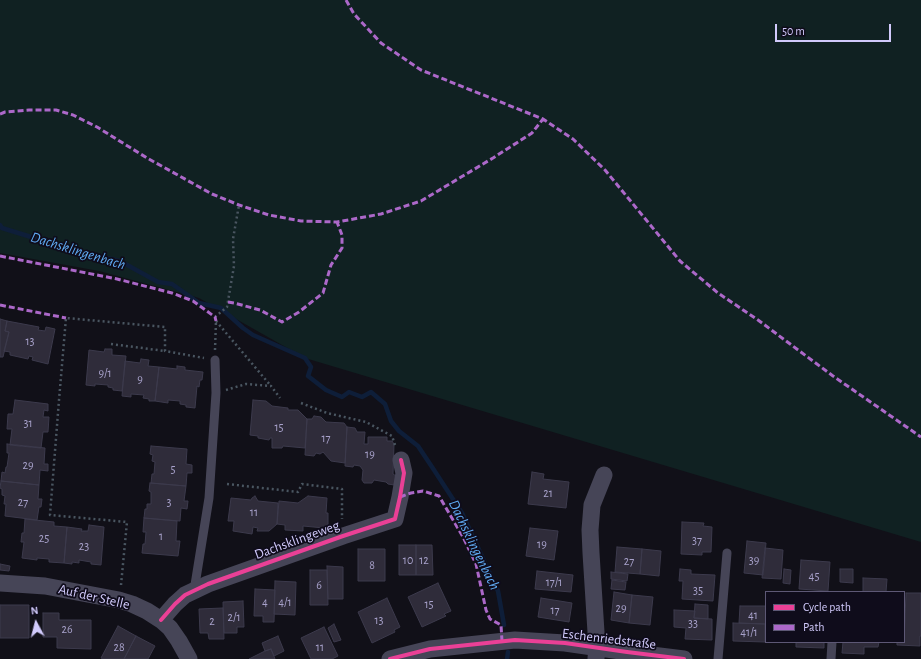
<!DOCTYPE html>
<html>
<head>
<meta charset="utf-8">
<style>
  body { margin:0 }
  #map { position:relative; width:921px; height:659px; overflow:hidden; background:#111018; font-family:"Alegreya Sans",sans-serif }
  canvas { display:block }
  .legend { position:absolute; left:765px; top:591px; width:140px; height:52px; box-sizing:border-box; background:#0f0c1b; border:1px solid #5d5875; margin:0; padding:5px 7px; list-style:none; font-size:12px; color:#d1cafb }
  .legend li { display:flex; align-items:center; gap:8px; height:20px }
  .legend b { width:20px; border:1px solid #5d5875 }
  .north { position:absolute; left:16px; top:603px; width:40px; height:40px; -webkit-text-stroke:3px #0f0c1b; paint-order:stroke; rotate:353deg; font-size:11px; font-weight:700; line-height:16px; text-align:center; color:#d1cafb }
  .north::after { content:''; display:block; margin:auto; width:14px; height:18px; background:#d1cafb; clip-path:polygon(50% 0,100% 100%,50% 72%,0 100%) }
  .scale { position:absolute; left:775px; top:24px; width:116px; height:18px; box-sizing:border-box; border:2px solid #d1cafb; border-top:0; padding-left:5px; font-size:12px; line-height:14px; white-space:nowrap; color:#d1cafb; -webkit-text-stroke:3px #0f0c1b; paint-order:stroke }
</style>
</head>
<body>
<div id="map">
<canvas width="921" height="659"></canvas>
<ul class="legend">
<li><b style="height:5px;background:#ea4096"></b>Cycle path</li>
<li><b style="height:5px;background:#ac68c9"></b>Path</li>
</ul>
<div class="north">N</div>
<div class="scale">50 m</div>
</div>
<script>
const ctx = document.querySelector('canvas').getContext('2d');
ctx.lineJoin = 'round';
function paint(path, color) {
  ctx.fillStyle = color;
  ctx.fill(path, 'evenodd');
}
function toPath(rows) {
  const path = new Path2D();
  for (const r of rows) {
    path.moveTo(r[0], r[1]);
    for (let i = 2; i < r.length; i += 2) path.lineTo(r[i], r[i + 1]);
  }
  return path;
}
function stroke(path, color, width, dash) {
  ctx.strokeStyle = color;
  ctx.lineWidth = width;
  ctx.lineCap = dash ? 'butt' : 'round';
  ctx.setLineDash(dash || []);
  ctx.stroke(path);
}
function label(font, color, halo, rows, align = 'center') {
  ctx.font = font + ' "Alegreya Sans",sans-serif';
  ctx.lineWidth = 3.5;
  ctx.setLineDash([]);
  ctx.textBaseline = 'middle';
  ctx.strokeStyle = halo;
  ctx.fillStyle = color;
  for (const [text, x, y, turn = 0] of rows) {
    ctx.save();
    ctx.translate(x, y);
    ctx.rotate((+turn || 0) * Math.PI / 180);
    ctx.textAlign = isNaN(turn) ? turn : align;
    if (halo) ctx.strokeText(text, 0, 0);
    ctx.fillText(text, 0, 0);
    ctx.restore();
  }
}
paint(toPath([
  [0,0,921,0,921,542,305,358,199,298,99,271,0,253]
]), '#102122');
stroke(toPath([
  [0,225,2,228,80,252,120,261,158,282,172,284,199,303,221,308,243,328,253,335,305,358,311,367,308,376,326,390,342,397,349,392,362,397,371,392,385,404,391,421,399,431,418,446,434,470,462,513,498,591,504,625],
  [507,659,508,652]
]), '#0e1e39', 4.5);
const building = toPath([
  [0,319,7,321,5,331,9,332,3,357,0,357,0,319],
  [7,321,39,327,38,330,45,331,46,327,55,329,48,364,32,360,33,357,29,356,28,359,10,355,10,352,4,351,9,332,5,331,7,321],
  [105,349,112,349,112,355,126,356,122,391,113,390,113,388,108,387,108,385,95,384,95,386,86,385,89,350,104,352,105,349],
  [141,359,149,360,148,366,159,367,155,401,149,401,149,399,143,398,144,395,131,394,131,397,122,396,125,361,140,363,141,359],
  [177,366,185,367,185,370,203,372,202,380,200,380,199,387,197,386,195,408,186,407,186,405,180,404,180,401,168,400,168,403,155,401,159,367,177,369,177,366],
  [15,400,48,404,48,411,44,410,43,417,49,417,48,432,43,432,41,448,10,445,12,429,7,429,8,414,13,414,15,400],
  [253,400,266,401,272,406,288,408,288,410,298,410,307,419,305,448,283,446,282,448,272,448,272,438,270,438,269,440,258,438,258,436,250,435,253,400],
  [314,416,321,417,326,422,344,423,347,427,345,463,331,461,323,452,320,454,316,453,314,456,305,455,307,419,312,419,314,416],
  [347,427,355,428,357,432,365,432,364,444,368,444,368,437,387,437,387,441,392,441,394,444,393,474,396,476,394,485,388,484,386,482,374,480,372,483,364,483,362,480,363,470,360,466,354,465,353,467,345,466,347,427],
  [7,444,45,448,44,464,48,464,48,471,40,470,39,485,1,481,2,472,5,473,6,467,7,467,9,453,7,453,7,444],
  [151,446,187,449,186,464,192,465,192,473,187,473,186,486,151,483,152,474,154,474,155,462,152,461,153,455,150,454,151,446],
  [532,472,544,474,543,479,569,482,566,508,528,504,532,472],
  [1,481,39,485,38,499,42,499,41,507,39,507,37,520,5,516,6,504,4,504,5,496,2,495,2,489,0,488,1,481],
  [150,483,186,486,184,501,188,501,187,509,181,508,180,521,144,518,145,509,147,509,147,504,151,504,151,492,149,491,150,483],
  [255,496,258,501,278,503,277,524,269,531,257,531,258,528,253,527,252,534,233,531,234,521,228,521,231,498,251,500,252,498,255,496],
  [308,496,327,498,326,513,328,513,328,528,324,528,303,526,303,531,285,530,285,525,277,524,279,501,298,503,308,496],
  [144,518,177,521,176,541,180,541,178,556,142,553,143,544,145,544,146,532,143,532,144,518],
  [25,519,54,522,54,526,67,527,64,563,49,562,49,559,37,558,37,560,22,558,24,542,21,542,22,533,24,533,25,519],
  [682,522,704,523,703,526,712,527,711,552,702,552,702,555,681,554,682,522],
  [89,525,104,527,101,565,91,564,91,562,79,560,79,563,72,562,72,564,64,563,67,527,82,529,81,531,88,531,89,525],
  [530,528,558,531,554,560,526,556,530,528],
  [747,541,766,543,763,575,744,573,747,541],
  [399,545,416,545,416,575,399,575,399,545],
  [416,545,432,545,433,575,416,575,416,545],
  [617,547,642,549,640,574,615,572,617,547],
  [765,548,783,550,781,579,762,578,765,548],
  [358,549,385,549,385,581,358,581,358,549],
  [642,549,661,551,659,576,640,574,642,549],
  [801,560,830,562,828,591,799,589,801,560],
  [0,564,10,566,9,571,0,570,0,564],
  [327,566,343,567,343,599,328,599,327,566],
  [680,569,691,570,691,574,715,575,713,601,682,599,683,581,679,581,680,569],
  [784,569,791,570,790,584,783,583,784,569],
  [840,569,853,569,853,583,840,582,840,569],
  [310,570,327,570,328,605,310,605,310,570],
  [537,571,573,575,571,592,535,589,537,571],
  [611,572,628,574,627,581,611,579,611,572],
  [863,578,887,579,886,592,863,592,863,578],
  [612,580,626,582,625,590,611,589,612,580],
  [275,581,296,582,295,615,274,614,275,581],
  [438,583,451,611,444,614,446,616,422,627,408,597,438,583],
  [255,589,275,590,274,622,263,622,263,616,254,616,255,589],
  [614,592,632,595,629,623,611,620,614,592],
  [906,593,921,593,921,636,920,636,920,646,897,645,897,642,904,642,906,593],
  [632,595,653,597,650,625,629,623,632,595],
  [387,598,400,627,394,630,395,632,372,643,358,612,387,598],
  [541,598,572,603,569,622,538,617,541,598],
  [243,601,244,627,237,627,237,633,224,633,223,602,243,601],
  [695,604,708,605,708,619,694,618,695,604],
  [0,605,29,605,29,638,0,638,0,605],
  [740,606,766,606,766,624,739,623,740,606],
  [223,608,224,639,209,639,208,633,200,633,199,609,223,608],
  [674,610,695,611,694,618,712,619,712,640,685,639,686,628,674,627,674,610],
  [43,613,59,613,59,620,91,620,91,649,57,648,57,637,43,637,43,613],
  [733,623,765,624,765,642,733,641,733,623],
  [334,624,341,640,334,642,328,628,334,624],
  [118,626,136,636,124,659,103,659,101,658,118,626],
  [324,627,338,656,332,659,311,659,301,638,324,627],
  [136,636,155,646,148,659,124,659,136,636],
  [278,636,284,651,274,656,271,649,265,651,262,643,278,636],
  [796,642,824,642,824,648,796,647,796,642],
  [843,642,879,642,878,647,864,647,864,654,842,653,843,642],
  [271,649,275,659,249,659,265,651,271,649]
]);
paint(building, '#2f2c3a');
stroke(building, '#3c3a4c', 1);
stroke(toPath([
  [215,317,227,307,234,266,233,239,239,205],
  [216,321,271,386],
  [111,344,165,351],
  [215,350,216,321],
  [226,390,246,384,271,386,280,398],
  [301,403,327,413,366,422,392,436,395,445],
  [227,484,298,492,302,484,342,489,342,519],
  [121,585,127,522,50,515,59,400,66,318,165,327,165,351,204,358]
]), '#4a5661', 2.5, [2, 3]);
stroke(toPath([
  [194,591,209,498,216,393,215,360],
  [718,659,727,553],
  [831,659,832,642]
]), '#464557', 9);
stroke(toPath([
  [0,583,45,586,119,600,132,604,147,611,161,620,170,628,179,641,189,659],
  [161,620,175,604,185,595,208,584,343,536,395,519,400,497,404,473,401,460],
  [596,658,597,648,591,553,590,530,592,505,604,475],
  [390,659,430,649,515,640,565,643,627,652,684,659]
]), '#464557', 17);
stroke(toPath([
  [346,0,354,14,381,43,421,70,528,113,543,119,573,139,605,170,680,261,718,293,758,320,833,376,921,437],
  [0,114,5,112,29,110,56,110,73,115,97,127,147,158,212,194,239,205,269,215,301,221,337,222,381,214,421,201,493,158,532,133,543,119],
  [0,256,117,279,172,293,193,301,215,317,216,321],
  [228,302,234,303,260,310,282,322,299,312,323,293,331,265,342,248,342,235,337,222],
  [0,305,66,318],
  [400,497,411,493,423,491,439,496,463,537,476,564,486,610,490,619,501,625,502,641]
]), '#ac68c9', 3, [6, 3]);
stroke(toPath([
  [161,620,175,604,185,595,208,584,343,536,395,519,400,497,404,473,401,460],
  [390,659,430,649,515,640,565,643,627,652,684,659]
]), '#ea4096', 4);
label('12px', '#a8a2cb', null, [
  ["13",30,341],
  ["9/1",105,373],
  ["9",140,379],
  ["31",28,423],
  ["15",279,427],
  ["17",326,438],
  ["19",370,454],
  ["29",28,465],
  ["5",173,469],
  ["21",548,493],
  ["27",23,502],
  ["3",169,502],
  ["11",254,512],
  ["1",161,536],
  ["25",44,538],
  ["37",697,540],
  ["19",542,544],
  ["23",84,546],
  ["10",408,560],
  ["12",424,560],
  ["39",754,560],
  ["27",629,561],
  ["8",372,565],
  ["45",814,576],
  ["17/1",554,582],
  ["6",319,585],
  ["35",698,590],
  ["4",265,602],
  ["4/1",285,602],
  ["15",429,604],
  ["29",621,608],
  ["17",555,610],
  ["41",753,615],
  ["2/1",234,617],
  ["13",379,620],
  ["2",212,621],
  ["33",693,623],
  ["26",67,629],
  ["41/1",749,632],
  ["28",119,647],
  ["11",320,647]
]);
label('14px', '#d1cafb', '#0f0c1b', [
  ["Dachsklingeweg",297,540,-20],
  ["Auf der Stelle",94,597,13],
  ["Eschenriedstraße",609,639,7]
]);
label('italic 15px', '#5faaf3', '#0f0c1b', [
  ["Dachsklingenbach",78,251,17],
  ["Dachsklingenbach",474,545,64]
]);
</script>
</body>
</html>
